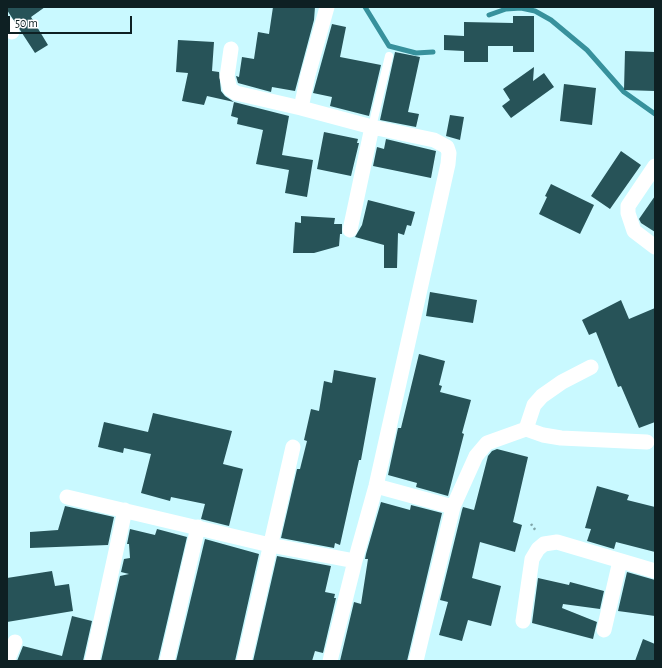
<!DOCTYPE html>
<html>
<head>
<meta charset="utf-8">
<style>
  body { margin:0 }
  #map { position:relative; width:662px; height:668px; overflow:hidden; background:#c9f9ff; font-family:"Alegreya Sans",sans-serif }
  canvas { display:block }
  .frame { position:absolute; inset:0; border:8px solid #0e2023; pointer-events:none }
  .scale { position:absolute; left:8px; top:16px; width:124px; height:18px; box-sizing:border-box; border:2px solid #0e2023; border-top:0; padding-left:5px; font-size:12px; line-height:14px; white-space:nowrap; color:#0e2023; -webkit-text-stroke:3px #fff; paint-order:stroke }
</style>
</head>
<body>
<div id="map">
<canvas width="662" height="668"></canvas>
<div class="frame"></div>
<div class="scale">50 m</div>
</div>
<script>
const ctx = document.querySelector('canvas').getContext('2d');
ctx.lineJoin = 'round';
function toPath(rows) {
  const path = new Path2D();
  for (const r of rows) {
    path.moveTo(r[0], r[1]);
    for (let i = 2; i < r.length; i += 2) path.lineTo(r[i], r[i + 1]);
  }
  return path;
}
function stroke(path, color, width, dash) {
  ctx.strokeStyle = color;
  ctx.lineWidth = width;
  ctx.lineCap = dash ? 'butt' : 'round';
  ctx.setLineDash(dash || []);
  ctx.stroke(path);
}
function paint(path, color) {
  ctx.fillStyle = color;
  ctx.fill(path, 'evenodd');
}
stroke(toPath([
  [365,7,389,46,416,53,433,52],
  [489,15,506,9,521,8,535,11,551,20,587,50,624,92,655,114]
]), '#37919c', 5);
paint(toPath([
  [7,7,45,7,31,17,48,45,35,53,7,10],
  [273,7,315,7,314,20,295,91,272,87,271,92,238,83,236,76,239,77,242,57,254,59,258,32,269,34],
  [513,16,534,16,534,52,513,52,513,46,488,46,488,62,464,62,464,51,444,50,444,35,464,36,464,22,513,23],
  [332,24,346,27,340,57,381,65,369,116,330,106,332,97,313,93],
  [178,40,214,42,212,71,219,72,221,91,225,96,234,102,289,116,282,155,313,160,307,197,285,193,289,170,256,164,263,130,237,124,238,118,231,116,234,102,207,96,204,105,182,101,188,73,176,72],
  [625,51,655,52,655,91,624,90],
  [395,52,420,57,408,112,419,114,416,127,380,120],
  [534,67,533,81,544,73,554,87,511,118,502,106,510,100,503,89],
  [564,84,596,88,592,125,560,121],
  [450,115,464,117,460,140,446,136],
  [324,132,358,139,357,143,359,143,351,176,317,169],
  [386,139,436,151,431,178,373,166,377,147,384,149],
  [621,151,641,165,610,209,591,196],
  [551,184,594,205,580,234,539,214,547,197,545,196],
  [655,196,655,232,641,223,639,219],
  [368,200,415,212,411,226,407,225,404,235,398,233,397,268,384,268,384,245,355,237,362,225],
  [301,216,335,218,334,224,342,224,342,234,340,234,339,246,314,253,293,253,295,222,301,223],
  [430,292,477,300,473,323,426,316],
  [621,300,629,319,655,308,655,422,639,428,621,386,618,387,596,332,589,335,582,320],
  [419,354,445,361,439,385,442,386,440,392,471,400,462,433,464,434,448,496,416,487,417,483,388,475,398,428,401,428],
  [334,370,376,378,361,460,359,460,340,545,335,543,334,548,281,538,297,469,300,469,307,441,304,440,311,409,319,411,324,381,332,383],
  [153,413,232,431,223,464,243,469,229,526,201,519,205,504,171,497,170,501,141,493,151,454,124,448,123,453,98,447,104,422,148,432],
  [497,449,528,457,513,522,522,525,515,552,480,542,472,578,501,586,491,626,468,620,462,641,439,635,448,602,440,600,462,510,463,507,474,510,488,456,492,451],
  [597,486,629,495,627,500,655,507,655,552,616,542,614,549,587,541,591,529,585,528],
  [381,502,410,510,411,505,442,513,407,661,340,661,354,602,361,604,368,559,365,559,366,554],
  [65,506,114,517,108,545,30,548,30,532,58,530],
  [130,529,155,535,157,529,187,537,158,661,101,661,120,576,129,574,121,572,124,559,130,558,129,544,127,544],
  [205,539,259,554,235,661,176,661],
  [277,556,331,566,325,592,335,594,334,598,336,598,323,653,315,651,312,661,253,661],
  [52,571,55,586,69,584,73,611,7,622,7,578],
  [627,572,655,580,655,616,618,611],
  [538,578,569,585,570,582,604,591,600,609,563,604,562,608,597,622,593,639,532,623],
  [72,616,92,621,83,661,17,661,23,646,62,656],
  [643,639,655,644,655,661,635,661]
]), '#275358');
stroke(toPath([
  [531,524,536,531]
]), '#7fa4a8', 2.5, [2, 3]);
stroke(toPath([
  [372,127,389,56]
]), '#fff', 8);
stroke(toPath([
  [327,7,308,75,301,108,372,127,434,140,447,147,449,153,448,164,376,486,355,561,330,661],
  [7,24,12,32],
  [231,49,227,77,230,89,236,93,301,108],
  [655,166,628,206,628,213,634,231,655,247],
  [350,230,372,127],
  [526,429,543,435,561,438,647,442],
  [376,486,453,507],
  [67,497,270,545,355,561],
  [523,621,532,559,538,549,544,544,557,542,655,571],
  [604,630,620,561],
  [7,661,15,642],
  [92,661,125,510],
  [167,661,198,527],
  [244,661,293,447],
  [416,661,453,507,476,456,487,443,526,429,534,405,542,396,562,382,591,367]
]), '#fff', 15);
</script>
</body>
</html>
